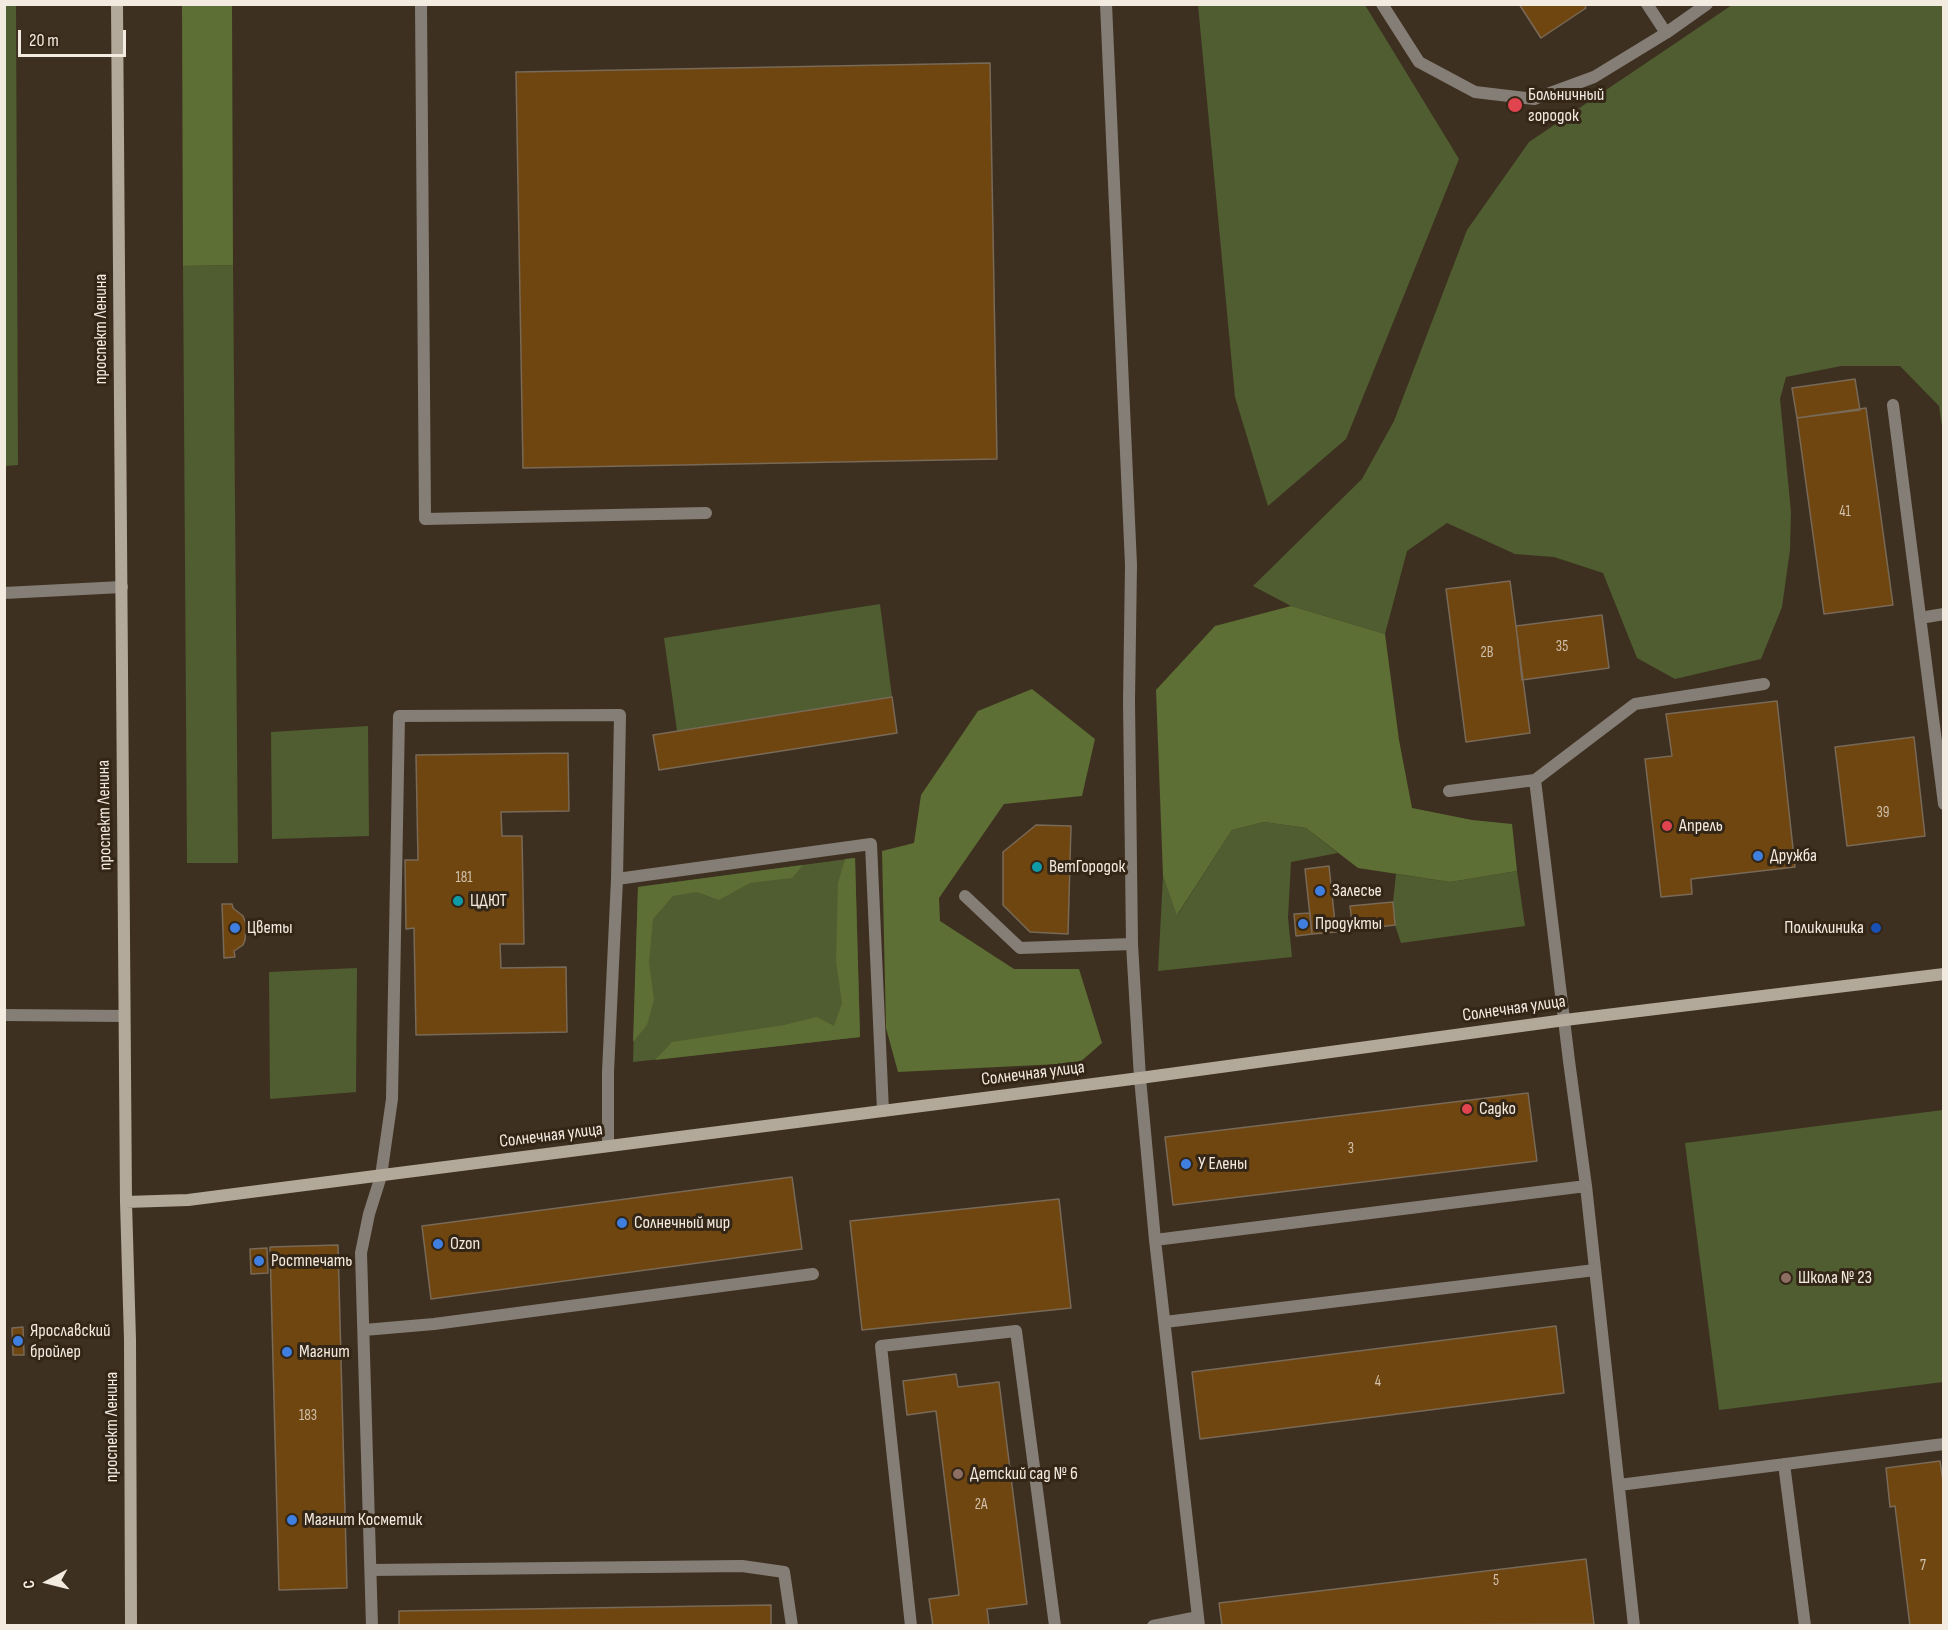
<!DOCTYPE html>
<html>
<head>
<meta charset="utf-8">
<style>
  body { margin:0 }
  #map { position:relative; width:1948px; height:1630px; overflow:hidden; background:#3e3020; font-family:"Sofia Sans Condensed",sans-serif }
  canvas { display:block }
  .frame { position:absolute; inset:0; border:6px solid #f3eae0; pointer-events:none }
  .north { position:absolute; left:18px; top:1552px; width:60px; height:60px; -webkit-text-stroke:4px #342617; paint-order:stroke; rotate:263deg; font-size:16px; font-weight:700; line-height:24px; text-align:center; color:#f3eae0 }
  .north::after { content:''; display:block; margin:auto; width:21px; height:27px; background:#f3eae0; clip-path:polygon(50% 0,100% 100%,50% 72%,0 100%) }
  .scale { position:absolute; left:18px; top:30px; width:108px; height:27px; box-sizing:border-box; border:3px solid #f3eae0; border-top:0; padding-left:8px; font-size:18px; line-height:21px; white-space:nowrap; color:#f3eae0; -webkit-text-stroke:4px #342617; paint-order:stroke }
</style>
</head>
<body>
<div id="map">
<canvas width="1948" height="1630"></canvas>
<div class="frame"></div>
<div class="north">С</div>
<div class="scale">20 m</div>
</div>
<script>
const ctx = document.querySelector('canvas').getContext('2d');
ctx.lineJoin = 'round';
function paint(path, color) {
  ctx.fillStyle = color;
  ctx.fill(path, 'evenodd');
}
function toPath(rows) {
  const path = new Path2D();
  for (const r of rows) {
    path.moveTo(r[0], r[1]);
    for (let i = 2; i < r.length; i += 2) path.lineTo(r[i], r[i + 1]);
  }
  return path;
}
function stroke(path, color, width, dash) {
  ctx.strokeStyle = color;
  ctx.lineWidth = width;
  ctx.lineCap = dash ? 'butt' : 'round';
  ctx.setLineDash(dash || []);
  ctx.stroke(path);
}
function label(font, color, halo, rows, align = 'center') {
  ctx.font = font + ' "Sofia Sans Condensed",sans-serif';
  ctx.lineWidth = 6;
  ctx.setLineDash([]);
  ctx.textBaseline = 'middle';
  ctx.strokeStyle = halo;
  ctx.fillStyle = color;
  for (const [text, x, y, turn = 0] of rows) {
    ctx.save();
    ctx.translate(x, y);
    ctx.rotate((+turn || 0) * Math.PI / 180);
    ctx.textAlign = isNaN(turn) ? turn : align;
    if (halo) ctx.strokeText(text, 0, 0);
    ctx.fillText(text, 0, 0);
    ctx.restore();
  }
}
paint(toPath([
  [4,5,16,5,18,465,5,466],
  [1198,5,1365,5,1459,159,1346,439,1268,506,1235,397],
  [1732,5,1943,5,1943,433,1939,406,1900,366,1841,366,1786,377,1780,399,1791,512,1790,550,1782,607,1761,659,1675,679,1637,658,1603,573,1554,557,1515,554,1447,523,1407,551,1385,634,1291,606,1253,586,1362,479,1394,421,1467,230,1529,142],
  [233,265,238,863,187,863,183,266],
  [880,604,892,697,677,731,664,638],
  [368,726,369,836,272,839,271,732],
  [1264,822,1306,828,1338,853,1291,862,1288,918,1292,957,1158,971,1163,876,1178,914,1232,830],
  [855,858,860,1037,633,1062,638,887],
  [1517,871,1525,926,1401,943,1395,925,1393,902,1396,874,1450,882],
  [357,968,356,1092,270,1099,269,972],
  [1943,1110,1943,1382,1719,1410,1685,1143]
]), '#4f5d30');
paint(toPath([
  [182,5,232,5,233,265,183,266],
  [1291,606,1385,634,1399,740,1412,808,1472,820,1512,824,1517,871,1450,882,1358,868,1306,828,1264,822,1232,830,1177,915,1163,876,1156,690,1215,626],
  [1032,689,1095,739,1082,796,1004,804,939,898,940,921,1014,969,1079,969,1102,1043,1079,1063,898,1072,886,1028,882,851,914,843,921,795,978,711],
  [855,858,860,1037,655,1060,672,1042,784,1025,817,1017,834,1026,842,1003,836,961,838,883,845,859],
  [803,865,792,878,750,883,719,900,697,892,673,896,653,919,649,963,654,999,647,1025,633,1042,638,887]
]), '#5d6f34');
const building = toPath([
  [1519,4,1584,4,1586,8,1541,38,1519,4],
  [990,63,997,459,523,468,516,72,990,63],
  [1855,379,1860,410,1797,418,1792,388,1855,379],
  [1866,408,1893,605,1824,614,1797,418,1866,408],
  [1510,581,1530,733,1466,742,1446,589,1510,581],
  [1602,615,1609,668,1522,680,1516,626,1602,615],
  [892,697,897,733,659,770,653,735,892,697],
  [1777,701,1795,867,1691,879,1692,894,1661,897,1645,759,1672,756,1666,714,1777,701],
  [1914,737,1925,836,1847,846,1835,747,1914,737],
  [568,753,569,811,501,812,502,836,522,836,524,944,500,944,501,968,566,967,567,1032,416,1035,414,928,406,929,405,860,418,860,416,755,568,753],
  [1036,825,1071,826,1068,934,1030,932,1003,905,1003,852,1036,825],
  [1329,866,1336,932,1312,934,1305,869,1329,866],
  [1393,902,1395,925,1353,930,1350,906,1393,902],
  [222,904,232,904,233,908,243,916,246,924,245,940,243,945,234,951,235,957,224,958,222,904],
  [1310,913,1312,934,1296,936,1294,914,1310,913],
  [1528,1093,1537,1161,1173,1205,1165,1137,1528,1093],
  [792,1177,802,1249,431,1299,422,1226,792,1177],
  [1059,1199,1071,1308,862,1330,850,1221,1059,1199],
  [338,1245,347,1588,279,1590,270,1247,338,1245],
  [267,1248,268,1273,251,1274,250,1249,267,1248],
  [1556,1326,1564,1393,1200,1439,1192,1372,1556,1326],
  [23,1327,24,1355,13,1355,12,1328,23,1327],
  [956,1374,958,1387,999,1382,1027,1604,987,1609,989,1625,988,1626,933,1626,929,1599,959,1595,936,1411,907,1415,903,1381,956,1374],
  [1940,1461,1944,1488,1944,1626,1910,1626,1895,1506,1890,1507,1886,1468,1940,1461],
  [1586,1559,1594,1624,1222,1626,1219,1603,1586,1559],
  [771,1605,771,1626,399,1626,399,1611,771,1605]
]);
paint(building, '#6f4610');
stroke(building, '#796957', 1.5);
stroke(toPath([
  [421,4,425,519,706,513],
  [1106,4,1131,565,1129,701,1132,944,1135,995,1140,1078,1155,1240,1199,1626],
  [1382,4,1419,62,1475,92,1534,99,1594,77,1666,33,1707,4],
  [1647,4,1666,33],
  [1893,405,1944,804],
  [4,593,122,587],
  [1920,618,1944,614],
  [1535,780,1635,704,1764,684],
  [1449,791,1535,780,1569,1061,1586,1186,1634,1626],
  [617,879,871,844,883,1111],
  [965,896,1020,948,1132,944],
  [4,1015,124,1016],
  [1155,1240,1586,1186],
  [1165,1322,1595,1270],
  [364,1330,434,1324,813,1274],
  [1784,1464,1805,1626],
  [1619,1485,1944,1444],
  [371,1570,742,1566,784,1572,792,1626],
  [372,1626,361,1253,369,1214,381,1176,392,1099,399,716,620,715,617,879,608,1072,608,1146],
  [911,1626,881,1346,1016,1331,1055,1626],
  [1153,1626,1198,1617]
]), '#857e76', 12);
stroke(toPath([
  [117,4,126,1202,130,1340,131,1626],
  [126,1202,188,1200,1140,1078,1565,1020,1944,974]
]), '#b3a99b', 12);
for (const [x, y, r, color] of [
  [1515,105,8,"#e0444e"],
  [1667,826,6,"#e0444e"],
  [1758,856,6,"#3f7fe0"],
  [1037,867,6,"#0f9aa8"],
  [1320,891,6,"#3f7fe0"],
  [458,901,6,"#0f9aa8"],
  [1303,924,6,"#3f7fe0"],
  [235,928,6,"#3f7fe0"],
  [1876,928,6,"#1a4fb4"],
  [1467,1109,6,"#e0444e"],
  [1186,1164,6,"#3f7fe0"],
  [622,1223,6,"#3f7fe0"],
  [438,1244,6,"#3f7fe0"],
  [259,1261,6,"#3f7fe0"],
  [1786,1278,6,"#8d6e63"],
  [18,1341,6,"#3f7fe0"],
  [287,1352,6,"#3f7fe0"],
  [958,1474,6,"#8d6e63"],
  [292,1520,6,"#3f7fe0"]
]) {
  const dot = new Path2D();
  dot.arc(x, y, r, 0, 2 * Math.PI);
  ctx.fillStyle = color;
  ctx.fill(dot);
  stroke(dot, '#342617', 2);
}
label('15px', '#d2c1ac', null, [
  ["41",1845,512],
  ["35",1562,647],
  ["2В",1487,653],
  ["39",1883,813],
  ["181",464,878],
  ["3",1351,1149],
  ["4",1378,1382],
  ["183",308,1416],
  ["2А",981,1505],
  ["7",1923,1566],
  ["5",1496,1581]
]);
label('18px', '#f3eae0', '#342617', [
  ["Больничный",1528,95],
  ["городок",1528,116],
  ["Апрель",1679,826],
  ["Дружба",1770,856],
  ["ВетГородок",1049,867],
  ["Залесье",1332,891],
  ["ЦДЮТ",470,901],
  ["Продукты",1315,924],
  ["Цветы",247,928],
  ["Поликлиника",1864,928,"right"],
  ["Садко",1479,1109],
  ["У Елены",1198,1164],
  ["Солнечный мир",634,1223],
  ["Ozon",450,1244],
  ["Ростпечать",271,1261],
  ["Школа № 23",1798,1278],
  ["Ярославский",30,1331],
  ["бройлер",30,1352],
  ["Магнит",299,1352],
  ["Детский сад № 6",970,1474],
  ["Магнит Косметик",304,1520]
], 'left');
label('18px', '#f3eae0', '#342617', [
  ["проспект Ленина",101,329,-90],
  ["проспект Ленина",105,815,-91],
  ["Солнечная улица",1514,1009,-8],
  ["Солнечная улица",1033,1074,-7],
  ["Солнечная улица",551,1136,-7],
  ["проспект Ленина",112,1427,-90]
]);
</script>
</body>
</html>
